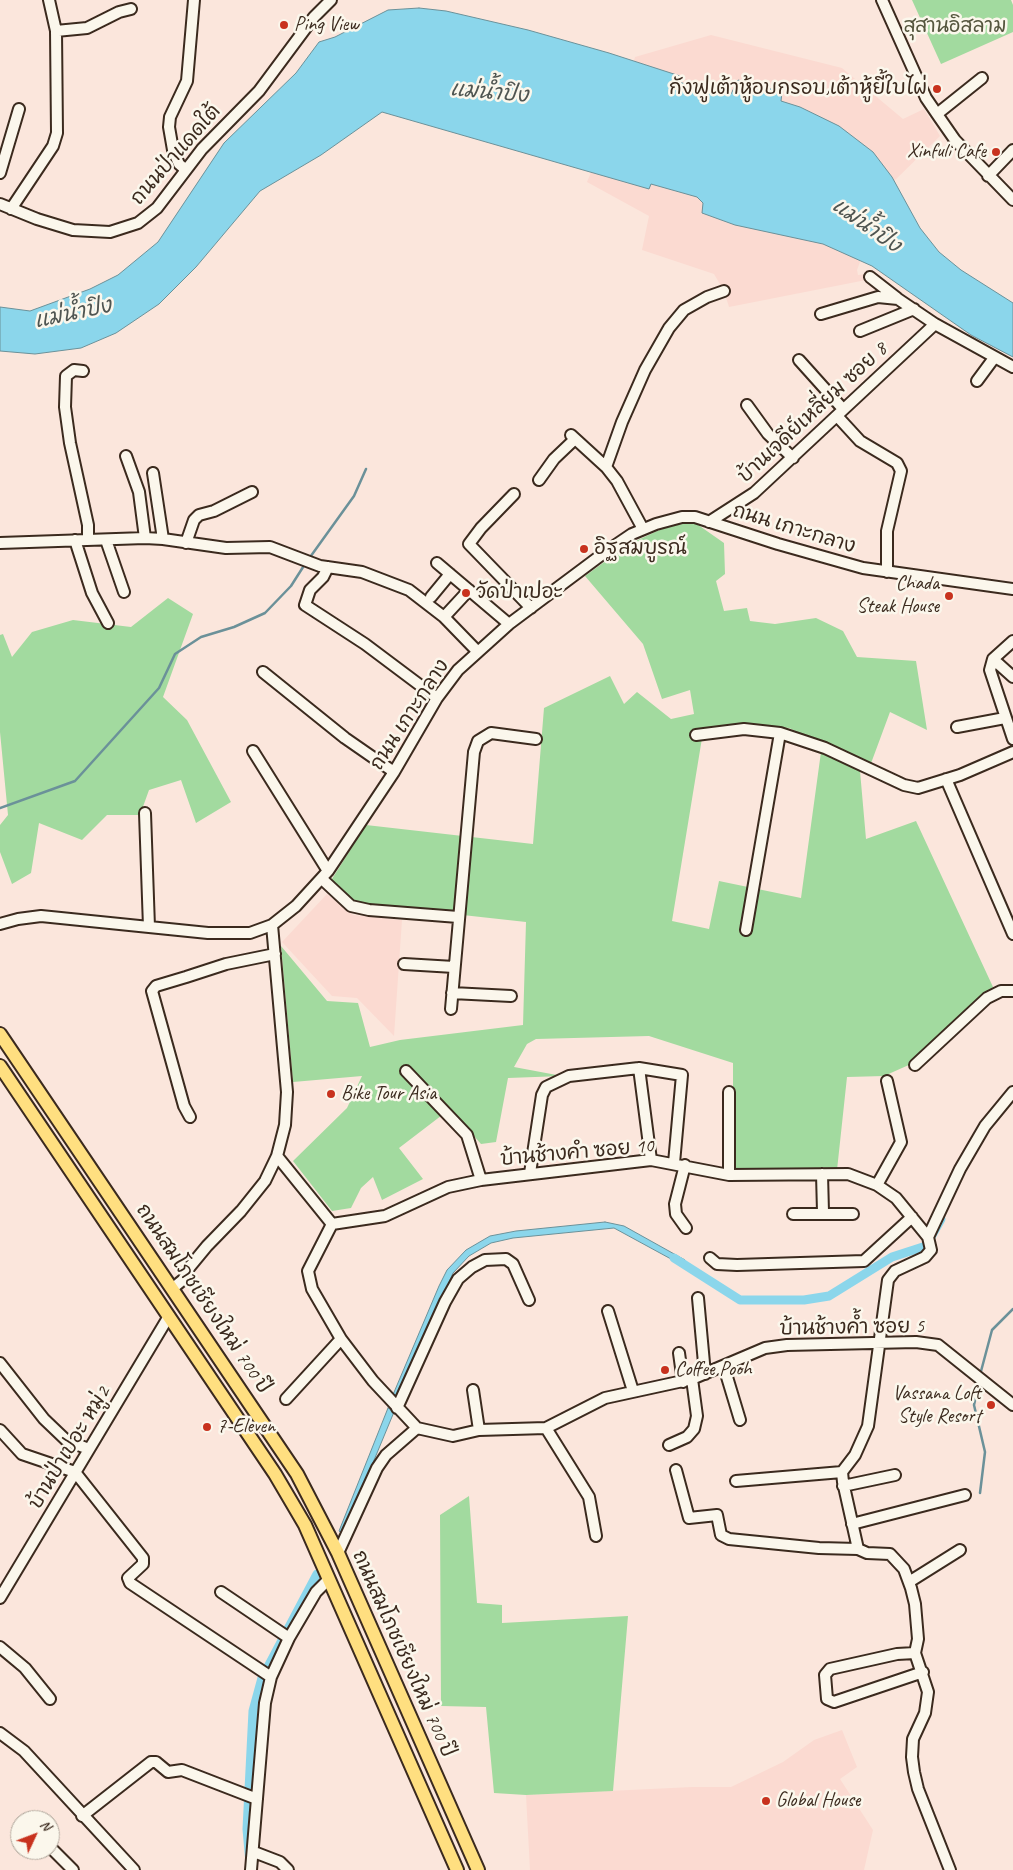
<!DOCTYPE html>
<html>
<head>
<meta charset="utf-8">
<style>
  body { margin:0 }
  #map { position:relative; width:1013px; height:1870px; overflow:hidden; background:#fbe6dc; font-family:Caveat,sans-serif }
  canvas { display:block }
  .north { position:absolute; left:10px; top:1810px; width:50px; height:50px; box-sizing:border-box; background:#fbf7ec; border:1px solid #aea59a; border-radius:50%; rotate:47deg; font-size:14px; font-weight:700; line-height:20px; text-align:center; color:#3b2a1e }
  .north::after { content:''; display:block; margin:auto; width:18px; height:22px; background:#c8321e; clip-path:polygon(50% 0,100% 100%,50% 72%,0 100%) }
</style>
</head>
<body>
<div id="map">
<canvas width="1013" height="1870"></canvas>
<div class="north">N</div>
</div>
<script>
const ctx = document.querySelector('canvas').getContext('2d');
ctx.lineJoin = 'round';
function paint(path, color) {
  ctx.fillStyle = color;
  ctx.fill(path, 'evenodd');
}
function toPath(rows) {
  const path = new Path2D();
  for (const r of rows) {
    path.moveTo(r[0], r[1]);
    for (let i = 2; i < r.length; i += 2) path.lineTo(r[i], r[i + 1]);
  }
  return path;
}
function stroke(path, color, width, dash) {
  ctx.strokeStyle = color;
  ctx.lineWidth = width;
  ctx.lineCap = dash ? 'butt' : 'round';
  ctx.setLineDash(dash || []);
  ctx.stroke(path);
}
function label(font, color, halo, rows, align = 'center') {
  ctx.font = font + ' Caveat,"Playpen Sans Thai",sans-serif';
  ctx.lineWidth = 5;
  ctx.setLineDash([]);
  ctx.textBaseline = 'middle';
  ctx.strokeStyle = halo;
  ctx.fillStyle = color;
  for (const [text, x, y, turn = 0] of rows) {
    ctx.save();
    ctx.translate(x, y);
    ctx.rotate((+turn || 0) * Math.PI / 180);
    ctx.textAlign = isNaN(turn) ? turn : align;
    if (halo) ctx.strokeText(text, 0, 0);
    ctx.fillText(text, 0, 0);
    ctx.restore();
  }
}
paint(toPath([
  [711,35,842,68,903,119,924,109,940,136,888,187,857,270,858,275,868,274,866,280,729,307,724,291,714,274,642,250,649,216,587,182,625,91,635,57],
  [327,894,353,915,402,920,394,1036,357,998,332,996,282,942],
  [842,1730,857,1767,840,1779,873,1830,864,1870,530,1870,526,1795,692,1787,731,1787,783,1762,814,1740]
]), '#fbdad1');
paint(toPath([
  [912,0,1011,0,1013,5,1013,32,941,64],
  [694,522,724,543,725,574,716,581,724,611,747,608,750,621,775,624,816,618,843,631,857,657,916,661,927,730,890,712,870,766,789,728,740,724,703,732,672,921,709,929,719,881,801,898,821,752,860,771,866,839,916,821,993,987,911,1064,884,1076,847,1077,837,1170,733,1171,733,1063,649,1036,536,1039,527,1044,514,1067,562,1076,508,1078,496,1142,481,1144,450,1109,399,1148,423,1179,382,1200,373,1177,361,1188,351,1208,332,1211,293,1161,347,1108,362,1076,293,1082,281,946,327,1001,358,1003,370,1047,400,1040,523,1025,526,922,354,903,330,882,366,825,533,844,544,708,610,676,624,704,637,692,671,719,694,714,690,690,662,699,643,644,585,576,629,544,666,527],
  [168,598,193,614,163,697,187,720,231,802,196,823,181,780,149,790,140,815,107,815,82,840,39,823,31,873,12,884,0,852,0,825,8,815,0,732,0,635,3,634,12,657,32,632,73,620,131,627],
  [469,1496,477,1603,502,1605,502,1623,628,1616,613,1791,526,1795,494,1793,486,1707,441,1706,440,1515]
]), '#a2da9f');
const water = toPath([
  [419,8,446,11,528,30,609,53,680,76,679,82,719,94,731,94,738,80,782,92,781,101,800,107,839,126,873,152,892,177,920,228,939,252,961,270,1013,303,1013,357,971,335,872,266,823,244,735,225,702,213,703,203,697,197,651,184,649,189,382,112,321,155,260,191,196,267,159,304,116,333,81,348,35,354,0,351,0,307,30,311,90,289,118,275,158,242,224,143,296,73,319,42,335,37,388,10,419,8],
  [605,1222,624,1226,685,1260,682,1265,614,1228,513,1238,491,1243,469,1256,453,1273,397,1402,392,1397,439,1286,447,1270,466,1250,490,1236,516,1231,605,1222],
  [388,1408,394,1412,343,1535,339,1531,388,1408]
]);
paint(water, '#8bd6eb');
stroke(water, '#6b9199', 1);
stroke(toPath([
  [308,560,354,496,366,469],
  [0,808,75,781,159,688,175,654,201,637,234,627,265,613,291,586,305,564],
  [980,1375,992,1330,1013,1309],
  [979,1383,974,1405,985,1452,980,1493]
]), '#6b9199', 2.5);
stroke(toPath([
  [674,1258,740,1300,804,1300,829,1296,892,1257,926,1246,941,1219],
  [250,1863,247,1829,253,1711,262,1678,317,1574]
]), '#8bd6eb', 9);
const minor = toPath([
  [882,0,926,98,939,117,955,140,1013,200],
  [56,31,87,28,119,12,131,9],
  [937,114,982,78],
  [186,170,179,164,173,150,169,127,170,117,187,81,194,0],
  [0,173,19,109],
  [988,176,1013,150],
  [0,204,37,219,73,230,110,232,138,223,157,208,202,149,259,91,314,17,331,0],
  [11,209,53,146,57,133,56,31,49,0],
  [870,277,897,298],
  [821,314,878,297,898,299,935,324,1013,367],
  [860,331,914,309],
  [799,360,843,409],
  [83,371,74,370,66,376,65,407,70,443,88,525,88,540],
  [977,381,994,358],
  [747,405,768,434,793,458],
  [837,416,860,441,897,463,901,471,887,531,887,572],
  [571,435,606,467,617,481,643,529],
  [126,456,139,492,145,538],
  [606,467,622,422,645,370,669,328,684,310,707,297,724,291],
  [153,473,163,539],
  [539,480,554,459,575,439],
  [514,494,481,528,469,544,531,608],
  [709,522,754,493,935,324],
  [75,540,92,593,108,623],
  [106,540,124,592],
  [0,543,145,538,163,539,226,548,270,547,320,566,362,572,409,590,444,617,477,651],
  [186,543,194,520,199,515,214,511,252,492],
  [437,563,509,624],
  [328,567,323,577,310,590,305,605,365,644,437,698],
  [431,597,450,574],
  [444,617,469,590],
  [1013,641,993,659,990,670,1013,739],
  [993,659,1013,677],
  [263,672,345,738,394,772],
  [957,727,1005,718],
  [696,735,744,729,780,733,825,748,904,785,918,788,960,775,1013,752],
  [253,751,328,871],
  [946,779,1013,934],
  [145,813,149,927],
  [322,879,351,906,369,910,458,917],
  [0,924,18,919,41,916,208,933,250,933,272,925,296,906,328,871,394,772,437,698,458,670,509,624,604,553,632,534,656,524,682,517,695,517,778,544,863,568,1013,589],
  [746,930,780,733],
  [404,964,454,967],
  [452,993,511,996],
  [451,1009,474,752,478,741,491,733,536,739],
  [915,1065,987,998,1001,991,1013,991],
  [639,1068,651,1160],
  [406,1071,467,1135,481,1180],
  [190,1117,184,1106,152,991,156,986,186,977,226,964,275,954],
  [277,1156,332,1224],
  [685,1165,675,1204,676,1214,686,1228],
  [530,1173,542,1095,546,1087,569,1076,639,1068,682,1075,674,1163],
  [822,1174,823,1212],
  [729,1175,729,1092],
  [877,1185,901,1142,887,1081],
  [793,1214,853,1214],
  [332,1224,385,1216,448,1187,481,1180,651,1160,729,1175,848,1174,877,1185,896,1198,928,1237,931,1250,925,1257,895,1271,888,1280,868,1426,855,1455,842,1472,843,1482,858,1549,867,1553,890,1554,904,1569,911,1588,915,1604,918,1639,915,1653,928,1692,925,1713,913,1739,912,1757,914,1772,918,1789,950,1870],
  [332,1224,308,1271,312,1289,341,1339,373,1381,417,1428],
  [928,1237,960,1169,985,1126,1013,1092],
  [710,1258,717,1264,737,1265,864,1261,912,1217],
  [173,1288,184,1279,188,1269,207,1246,241,1211,265,1181,277,1156,285,1125,287,1092,272,925],
  [698,1298,705,1374],
  [608,1311,633,1391],
  [679,1353,683,1382],
  [0,1363,44,1419,67,1441,89,1449],
  [724,1367,740,1420],
  [473,1390,479,1430],
  [286,1399,341,1339],
  [397,1408,445,1302,458,1279,472,1267,485,1260,506,1259,513,1264,529,1300],
  [417,1428,453,1436,479,1430,546,1428,605,1398,692,1379,765,1348,787,1345,916,1342,938,1345,1013,1405],
  [546,1428,589,1497,596,1536],
  [0,1430,22,1454,75,1472,143,1558,143,1564,128,1578,130,1583,271,1677],
  [669,1445,687,1437,694,1429,697,1416,692,1379],
  [676,1470,689,1518,717,1515,721,1535,729,1539,819,1548,858,1549],
  [736,1481,842,1472],
  [843,1486,895,1475],
  [852,1524,965,1495],
  [338,1553,377,1468,386,1455,417,1428],
  [909,1582,960,1550],
  [221,1592,289,1638],
  [0,1598,169,1316],
  [0,1647,25,1668,50,1699],
  [915,1653,897,1654,830,1669,825,1675,827,1699,834,1702,923,1672],
  [0,1733,24,1751,134,1870],
  [82,1816,151,1762,156,1762,168,1772,182,1770,257,1799],
  [53,1850,73,1870],
  [254,1852,280,1862,288,1870],
  [251,1870,265,1703,271,1677,289,1638,316,1592,329,1579]
]);
const major = toPath([
  [0,1034,297,1474,338,1553,478,1870],
  [0,1066,275,1474,305,1525,457,1870]
]);
stroke(minor, '#3b2a1e', 14);
stroke(major, '#3b2a1e', 16);
stroke(minor, '#fbf7ec', 10);
stroke(major, '#ffdf80', 12);
for (const [x, y, r, color] of [
  [284,25,5,"#c8321e"],
  [937,89,5,"#c8321e"],
  [996,152,5,"#c8321e"],
  [584,549,5,"#c8321e"],
  [466,593,5,"#c8321e"],
  [949,596,5,"#c8321e"],
  [331,1094,5,"#c8321e"],
  [665,1370,5,"#c8321e"],
  [991,1405,5,"#c8321e"],
  [207,1427,5,"#c8321e"],
  [766,1801,5,"#c8321e"]
]) {
  const dot = new Path2D();
  dot.arc(x, y, r, 0, 2 * Math.PI);
  ctx.fillStyle = color;
  ctx.fill(dot);
  stroke(dot, '#fbf7ec', 2);
}
label('20px', '#3b2a1e', '#fbf7ec', [
  ["Ping View",294,25],
  ["กังฟูเต้าหู้อบกรอบ,เต้าหู้ยี้ใบไผ่",927,89,"right"],
  ["Xinfuli Cafe",986,152,"right"],
  ["อิฐสมบูรณ์",594,549],
  ["Chada",939,584,"right"],
  ["Steak House",939,607,"right"],
  ["วัดป่าเปอะ",476,593],
  ["Bike Tour Asia",341,1094],
  ["Coffee Pooh",675,1370],
  ["Vassana Loft",981,1394,"right"],
  ["Style Resort",981,1417,"right"],
  ["7-Eleven",217,1427],
  ["Global House",776,1801]
], 'left');
label('20px', '#55563e', '#fbf7ec', [
  ["สุสานอิสลาม",955,27]
]);
label('20px', '#3b2a1e', '#fbf7ec', [
  ["ถนนป่าแดดใต้",176,155,-49],
  ["บ้านเจดีย์เหลี่ยม ซอย 8",813,413,-43],
  ["ถนน เกาะกลาง",794,529,17],
  ["ถนน เกาะกลาง",410,715,-57],
  ["บ้านช้างคำ ซอย 10",577,1153,-5],
  ["ถนนสมโภชเชียงใหม่ 700 ปี",203,1299,56],
  ["บ้านช้างค้ำ ซอย 5",852,1328,-1],
  ["บ้านป่าเปอะ หมู่2",70,1448,-59],
  ["ถนนสมโภชเชียงใหม่ 700 ปี",403,1654,66]
]);
label('italic 21px', '#4f5551', '#fbf7ec', [
  ["แม่น้ำปิง",489,93,5],
  ["แม่น้ำปิง",866,226,35],
  ["แม่น้ำปิง",73,314,-12]
]);
</script>
</body>
</html>
